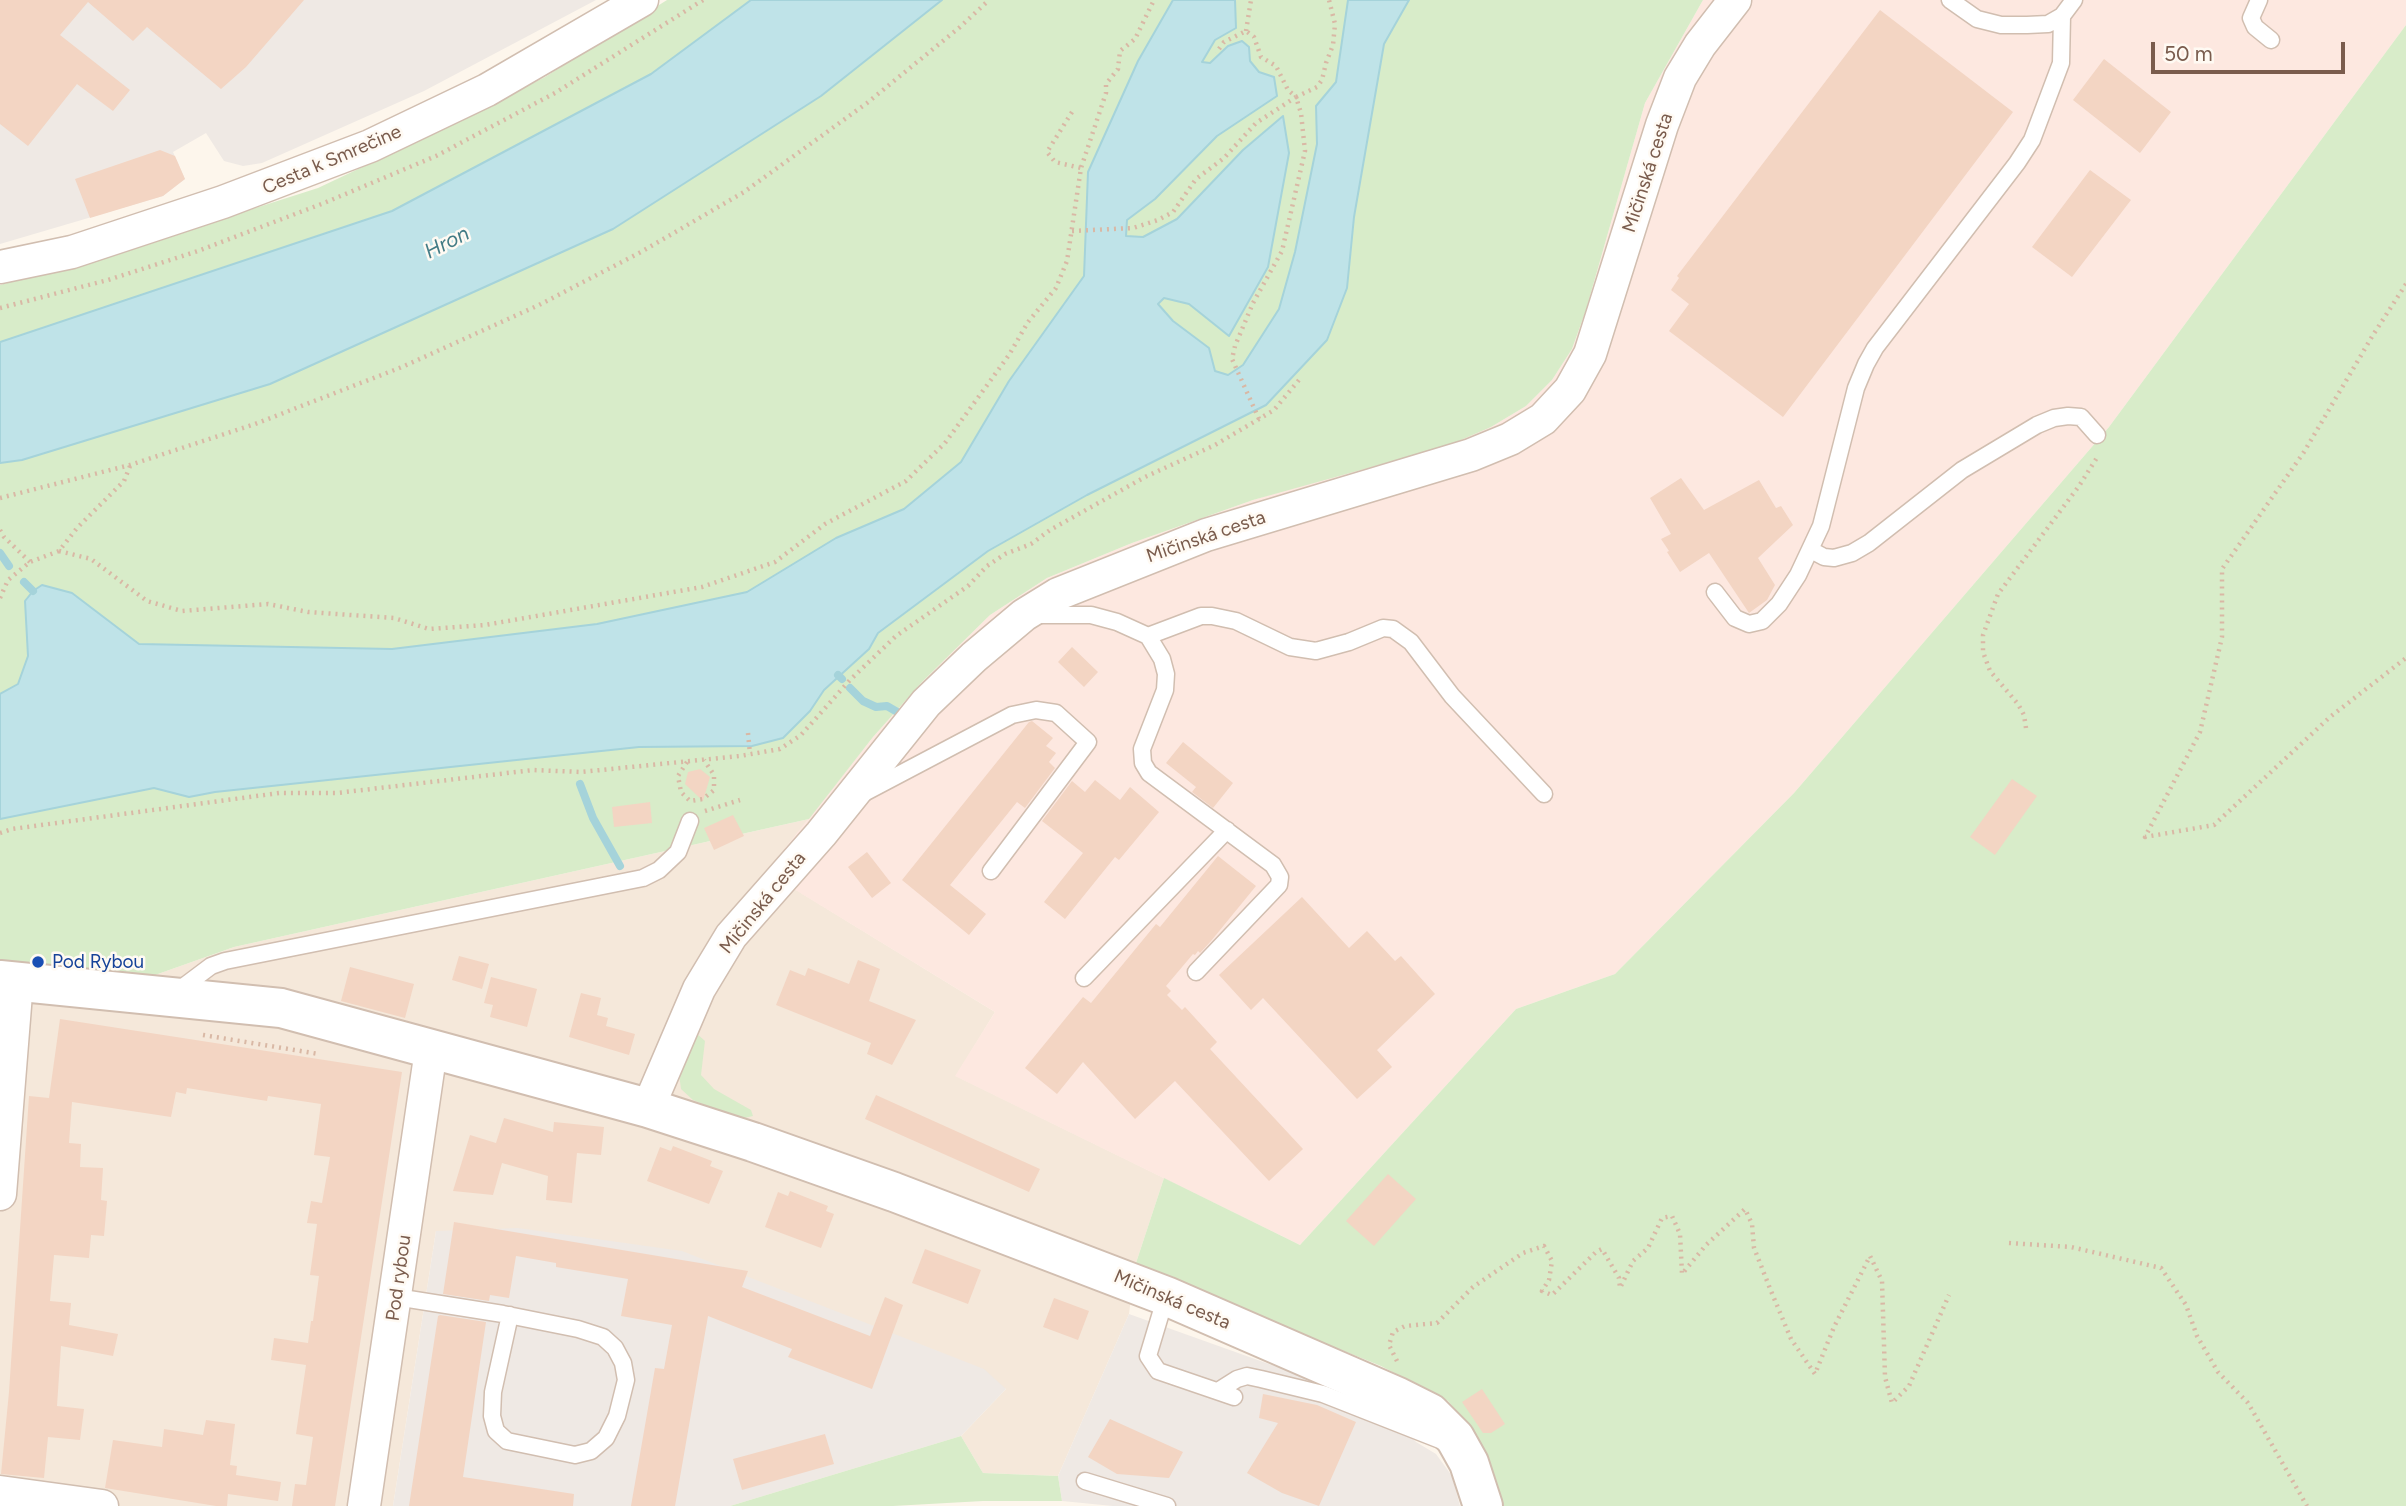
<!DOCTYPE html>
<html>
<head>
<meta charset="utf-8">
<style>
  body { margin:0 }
  #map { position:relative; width:2406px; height:1506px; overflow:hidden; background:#fdf6ec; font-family:Figtree,sans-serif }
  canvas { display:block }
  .scale { position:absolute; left:2151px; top:42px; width:194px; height:32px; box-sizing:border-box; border:4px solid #7a5c4d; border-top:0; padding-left:9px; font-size:21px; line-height:24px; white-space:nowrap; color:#7a5c4d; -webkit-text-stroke:5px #fffaf3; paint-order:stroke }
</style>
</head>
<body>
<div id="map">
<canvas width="2406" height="1506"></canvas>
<div class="scale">50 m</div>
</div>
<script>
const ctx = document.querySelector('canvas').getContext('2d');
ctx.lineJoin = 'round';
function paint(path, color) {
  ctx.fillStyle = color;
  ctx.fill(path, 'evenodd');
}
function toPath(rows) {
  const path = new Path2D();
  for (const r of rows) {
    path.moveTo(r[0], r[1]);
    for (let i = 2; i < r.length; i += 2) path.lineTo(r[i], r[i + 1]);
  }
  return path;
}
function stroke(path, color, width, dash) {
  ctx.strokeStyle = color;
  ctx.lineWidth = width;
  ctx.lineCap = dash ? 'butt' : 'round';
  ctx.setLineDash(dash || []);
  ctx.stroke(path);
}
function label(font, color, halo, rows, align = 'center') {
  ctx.font = font + ' Figtree,sans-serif';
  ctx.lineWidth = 5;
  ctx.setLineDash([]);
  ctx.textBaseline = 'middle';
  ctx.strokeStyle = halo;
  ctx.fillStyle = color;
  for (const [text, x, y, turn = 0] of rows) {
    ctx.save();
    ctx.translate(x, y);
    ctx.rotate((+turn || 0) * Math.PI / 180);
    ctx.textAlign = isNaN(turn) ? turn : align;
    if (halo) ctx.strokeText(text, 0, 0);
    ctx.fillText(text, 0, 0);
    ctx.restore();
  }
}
paint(toPath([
  [809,819,767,872,995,1012,956,1076,1164,1178,1135,1266,1129,1314,1058,1476,983,1473,961,1436,1006,1389,436,1231,393,1506,0,1506,0,965,141,980,234,947]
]), '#f5e8da');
paint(toPath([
  [1703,0,2406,0,2406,25,2109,427,1794,793,1615,974,1516,1009,1300,1245,955,1076,995,1012,766,872,873,737,922,682,990,615,1047,578,1132,543,1253,500,1491,427,1526,406,1552,380,1572,349,1586,310,1645,103]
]), '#fde8e0');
paint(toPath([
  [0,0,596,0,424,91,262,163,243,166,224,161,206,133,173,152,185,179,163,196,0,244],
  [518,1228,682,1251,984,1369,1006,1389,961,1436,730,1506,393,1506,436,1231],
  [1129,1314,1378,1403,1416,1442,1436,1454,1452,1476,1460,1506,1113,1506,1062,1501,1058,1476]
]), '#efe9e4');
paint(toPath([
  [667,0,751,0,651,74,392,211,0,342,0,285,99,258,318,188,428,136,545,77],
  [942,0,1173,0,1138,61,1088,172,1084,276,1009,381,961,462,904,509,836,538,747,592,597,624,392,649,139,644,72,593,25,601,28,656,18,684,0,694,0,463,22,460,821,96],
  [1235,0,1348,0,1336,82,1316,106,1317,144,1295,252,1279,309,1243,365,1228,375,1215,371,1209,348,1173,321,1158,305,1164,298,1189,304,1228,335,1283,117,1243,150,1177,219,1143,237,1126,236,1127,220,1155,199,1217,136,1277,96,1274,77,1259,72,1250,61,1249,47,1228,46,1210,63,1201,63,1215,40,1236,28],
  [1409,0,1703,0,1645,103,1586,310,1572,349,1552,380,1526,406,1491,427,1447,446,1253,500,1132,543,1047,578,990,615,922,682,873,737,809,819,234,947,141,980,0,965,0,819,154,788,189,797,215,792,639,747,752,746,810,711,824,690,869,649,878,633,988,551,1087,495,1266,405,1327,340,1347,288,1354,217,1384,44],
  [2406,25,2406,1506,1502,1506,1493,1473,1477,1435,1448,1401,1381,1366,1135,1266,1164,1178,1300,1245,1516,1009,1615,974,1794,793,2109,427],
  [696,1033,705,1041,701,1075,714,1089,751,1110,753,1116,740,1119,693,1100,681,1089,679,1074],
  [961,1436,983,1473,1058,1476,1062,1501,983,1501,893,1506,730,1506]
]), '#d8ecc9');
const water = toPath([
  [751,0,942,0,821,96,613,229,270,384,22,460,0,463,0,342,392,211,651,74,751,0],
  [1173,0,1235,0,1236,28,1215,40,1202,62,1210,63,1228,46,1242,41,1249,47,1250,61,1259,72,1274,77,1277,96,1217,136,1155,199,1127,220,1126,236,1143,237,1177,219,1243,150,1283,116,1289,153,1268,267,1229,336,1189,304,1164,298,1158,304,1173,321,1209,348,1215,371,1228,375,1243,365,1279,309,1295,252,1317,144,1316,106,1336,82,1348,0,1409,0,1384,44,1354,217,1347,288,1327,340,1266,405,1087,495,988,551,878,633,869,649,824,690,810,711,783,738,752,746,639,747,215,792,189,797,154,788,0,819,0,694,18,684,28,656,25,601,33,591,42,585,72,593,139,644,392,649,597,624,747,592,836,538,904,509,961,462,1009,381,1084,276,1088,172,1138,61,1173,0]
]);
paint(water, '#bfe3e8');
stroke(water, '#a5d3da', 2);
stroke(toPath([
  [0,553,9,566],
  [24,582,33,591],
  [838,675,842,679],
  [850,688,863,701,876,707,887,706,899,713],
  [580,784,593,818,620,866]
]), '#a5d3da', 8);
paint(toPath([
  [0,0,304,0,246,67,221,89,147,27,133,41,88,2,60,35,130,90,113,111,77,84,28,146,0,124],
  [1880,10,2013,112,1783,417,1669,331,1689,304,1671,290,1679,278,1677,276],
  [2104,59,2171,112,2140,153,2073,100],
  [160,150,175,156,185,179,163,196,90,218,75,179],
  [2090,170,2131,200,2072,277,2032,247],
  [1681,478,1704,510,1759,480,1776,508,1781,506,1793,525,1758,558,1775,585,1767,600,1749,613,1709,553,1680,572,1667,552,1669,551,1661,539,1671,534,1650,498],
  [1072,647,1098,672,1084,687,1058,662],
  [1032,721,1053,738,1046,746,1056,753,1049,762,1055,768,1025,808,1017,802,950,885,986,914,969,935,902,880,1029,722],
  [1183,742,1233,783,1213,808,1192,792,1196,787,1166,763],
  [700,769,710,777,703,801,685,784,688,772],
  [2012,779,2037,796,1995,855,1970,837],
  [1095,780,1120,800,1130,787,1159,812,1119,860,1115,857,1065,919,1044,902,1083,853,1042,821,1072,781,1085,792],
  [650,802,652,823,614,827,612,807],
  [733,815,744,836,714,850,704,828],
  [867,852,891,883,872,898,848,867],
  [1218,856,1256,886,1211,941,1200,953,1198,951,1195,955,1193,954,1166,986,1171,991,1167,995,1182,1010,1185,1007,1217,1042,1210,1049,1303,1149,1269,1181,1175,1081,1135,1119,1083,1062,1057,1094,1025,1068,1083,997,1091,1003,1156,924,1160,927],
  [1302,897,1349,948,1367,931,1395,961,1401,956,1435,994,1377,1050,1392,1067,1357,1099,1263,998,1251,1010,1219,975],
  [459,956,489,964,482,989,452,980],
  [858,960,880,969,869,1001,916,1020,892,1065,867,1054,871,1043,776,1005,790,970,805,976,808,968,849,984],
  [350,967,414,984,405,1018,341,1001],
  [491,977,537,989,527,1027,490,1017,493,1005,484,1003],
  [581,993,601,998,597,1015,608,1018,606,1026,635,1034,629,1055,569,1037],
  [60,1019,402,1072,335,1506,292,1506,295,1484,306,1485,313,1437,296,1434,306,1365,271,1360,274,1338,308,1343,311,1321,313,1321,319,1276,310,1275,317,1224,307,1223,311,1201,322,1203,330,1157,314,1155,321,1104,268,1096,267,1101,187,1088,186,1094,176,1092,171,1117,72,1102,69,1143,81,1144,80,1167,103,1168,101,1200,107,1201,104,1236,91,1235,89,1258,54,1255,50,1301,71,1303,69,1325,118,1334,113,1356,61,1346,57,1406,84,1409,80,1440,48,1437,44,1478,1,1474,9,1392,29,1096,49,1098],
  [876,1095,1040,1169,1029,1192,865,1119],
  [504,1118,553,1132,554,1122,604,1127,601,1155,577,1153,572,1203,546,1200,548,1176,502,1163,493,1195,453,1191,470,1135,496,1143],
  [673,1146,712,1161,710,1166,723,1171,709,1204,647,1181,660,1147,671,1151],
  [1388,1174,1416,1199,1374,1246,1346,1221],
  [790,1191,828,1206,826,1211,834,1214,821,1248,765,1227,778,1192,788,1196],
  [454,1222,748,1271,742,1287,870,1336,885,1297,903,1305,872,1389,788,1357,792,1349,708,1316,675,1506,631,1506,655,1368,664,1369,672,1325,621,1316,628,1279,556,1267,556,1263,516,1256,509,1298,490,1295,489,1301,443,1294],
  [925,1249,981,1270,968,1304,912,1283],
  [1054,1298,1089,1311,1078,1340,1043,1327],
  [440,1315,486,1322,463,1477,574,1494,573,1506,409,1506,438,1316],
  [1482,1389,1505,1424,1491,1433,1483,1433,1462,1402],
  [1263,1394,1317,1405,1356,1422,1319,1506,1282,1493,1247,1473,1278,1423,1259,1418],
  [1110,1419,1183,1452,1169,1478,1117,1474,1088,1457],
  [206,1420,235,1424,230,1465,237,1466,236,1475,281,1482,278,1501,228,1494,227,1506,216,1506,105,1488,113,1440,162,1447,164,1429,203,1435],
  [825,1434,834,1464,742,1490,733,1459]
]), '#f3d5c3');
const service = toPath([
  [1950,0,1977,19,2001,25,2027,25,2048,24,2062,16,2074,0],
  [2259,0,2251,18,2255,27,2271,40],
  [1811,550,1824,557,1834,558,1852,553,1869,543,1962,470,2037,425,2054,418,2068,416,2081,417,2097,435],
  [1715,592,1735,618,1749,624,1762,621,1779,604,1798,575,1821,526,1856,388,1866,364,1875,348,2017,163,2032,140,2061,63,2062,16],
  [1034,615,1091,615,1117,622,1148,636,1162,659,1166,674,1165,690,1142,749,1143,763,1149,773,1273,865,1280,877,1279,885,1196,972],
  [1148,636,1201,616,1212,616,1236,621,1290,647,1316,651,1349,642,1383,628,1393,629,1411,642,1452,696,1544,794],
  [864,793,1012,715,1036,710,1056,713,1088,742,991,871],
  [1084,978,1227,830],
  [175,993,211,966,225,961,643,878,659,870,678,852,690,821],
  [1166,1296,1148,1356,1158,1371,1234,1397],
  [396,1297,503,1314,578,1329,603,1337,615,1348,623,1363,626,1380,617,1416,606,1438,591,1451,575,1455,507,1441,496,1431,492,1416,493,1392,510,1315],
  [1218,1391,1237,1379,1247,1376,1261,1379,1323,1394,1440,1440],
  [1085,1481,1167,1506]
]);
const minor = toPath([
  [0,267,72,252,223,202,370,146,487,90,642,0],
  [648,1108,699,989,731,936,821,834,926,703,974,657,1024,615,1058,594,1206,535,1471,455,1510,439,1543,419,1570,390,1590,354,1662,125,1680,78,1700,45,1735,0],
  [0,1194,17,981],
  [0,1492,102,1506],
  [364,1506,431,1050]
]);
const tertiary = toPath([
  [0,980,281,1008,648,1108,753,1142,894,1192,1166,1296,1398,1397,1430,1413,1455,1438,1469,1463,1483,1506]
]);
stroke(service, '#d1beb0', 19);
stroke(minor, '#d1beb0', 35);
stroke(tertiary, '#d1beb0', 42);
stroke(toPath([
  [1246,31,1251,0],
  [1072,112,1047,152,1055,162,1081,168],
  [1072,231,1133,228,1158,220,1173,212,1196,179,1224,158,1256,123,1296,97,1288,90,1276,66,1261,57,1254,37,1246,31,1224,42,1216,53],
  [2406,284,2373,335,2304,452,2222,569,2222,637,2200,732,2145,837,2214,825,2330,717,2406,658],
  [0,308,108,280,198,251,324,203,436,156,555,93,703,0],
  [1259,419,1232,359,1235,346,1253,303,1282,251,1305,151,1301,113,1296,97,1317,87,1322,80,1326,63,1333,45,1335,24,1329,0],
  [0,498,130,465,255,424,402,367,539,305,641,252,744,192,867,103,960,27,989,0],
  [0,530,4,537,30,562],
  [59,551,91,559,147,601,182,611,268,604,308,612,394,618,429,629,485,625,702,587,775,562,825,524,906,481,945,443,1009,355,1028,322,1056,288,1067,261,1081,168,1106,93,1106,84,1118,69,1120,51,1135,39,1154,0],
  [0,598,8,580,30,562,59,551,77,528,124,481,130,466],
  [2026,728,2024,715,2018,704,1990,671,1983,652,1983,635,1998,594,2079,486,2098,456],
  [748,733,750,754],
  [687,762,678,776,681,792,690,801,703,799,714,790,714,775,704,760],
  [705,811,740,800],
  [0,833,12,829,279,793,337,793,533,770,581,772,740,756,780,749,801,735,851,679,896,636,968,586,987,566,1005,554,1031,544,1050,530,1145,477,1215,445,1259,419,1274,410,1299,380],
  [203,1035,319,1054],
  [2009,1243,2071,1247,2161,1268,2186,1305,2197,1336,2218,1372,2248,1403,2307,1506],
  [1397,1361,1389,1345,1393,1332,1405,1326,1437,1323,1473,1287,1523,1253,1544,1246,1552,1261,1549,1280,1542,1291,1552,1295,1596,1252,1602,1249,1619,1278,1620,1288,1633,1261,1648,1248,1662,1218,1672,1216,1680,1234,1682,1274,1706,1245,1745,1209,1752,1224,1754,1248,1771,1291,1791,1339,1815,1374,1834,1327,1870,1256,1882,1281,1885,1377,1892,1403,1909,1386,1949,1295]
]), '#d9b8a5', 4.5, [2, 5]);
stroke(service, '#fff', 16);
stroke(minor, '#fff', 32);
stroke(tertiary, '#fff', 38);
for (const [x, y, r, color] of [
  [38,962,7,"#1a4fb4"]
]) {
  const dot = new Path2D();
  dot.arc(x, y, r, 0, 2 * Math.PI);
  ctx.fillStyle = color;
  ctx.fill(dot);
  stroke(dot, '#fffaf3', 2.5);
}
label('19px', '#7a5c4d', '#fffaf3', [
  ["Cesta k Smrečine",332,160,-23],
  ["Mičinská cesta",1648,173,-72],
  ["Mičinská cesta",1206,537,-19],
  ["Mičinská cesta",763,903,-51],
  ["Pod rybou",399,1278,-82],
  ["Mičinská cesta",1172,1300,23]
]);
label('19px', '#164399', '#fffaf3', [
  ["Pod Rybou",52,962]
], 'left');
label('italic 21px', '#437c86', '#fffaf3', [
  ["Hron",447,243,-27]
]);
</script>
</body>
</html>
